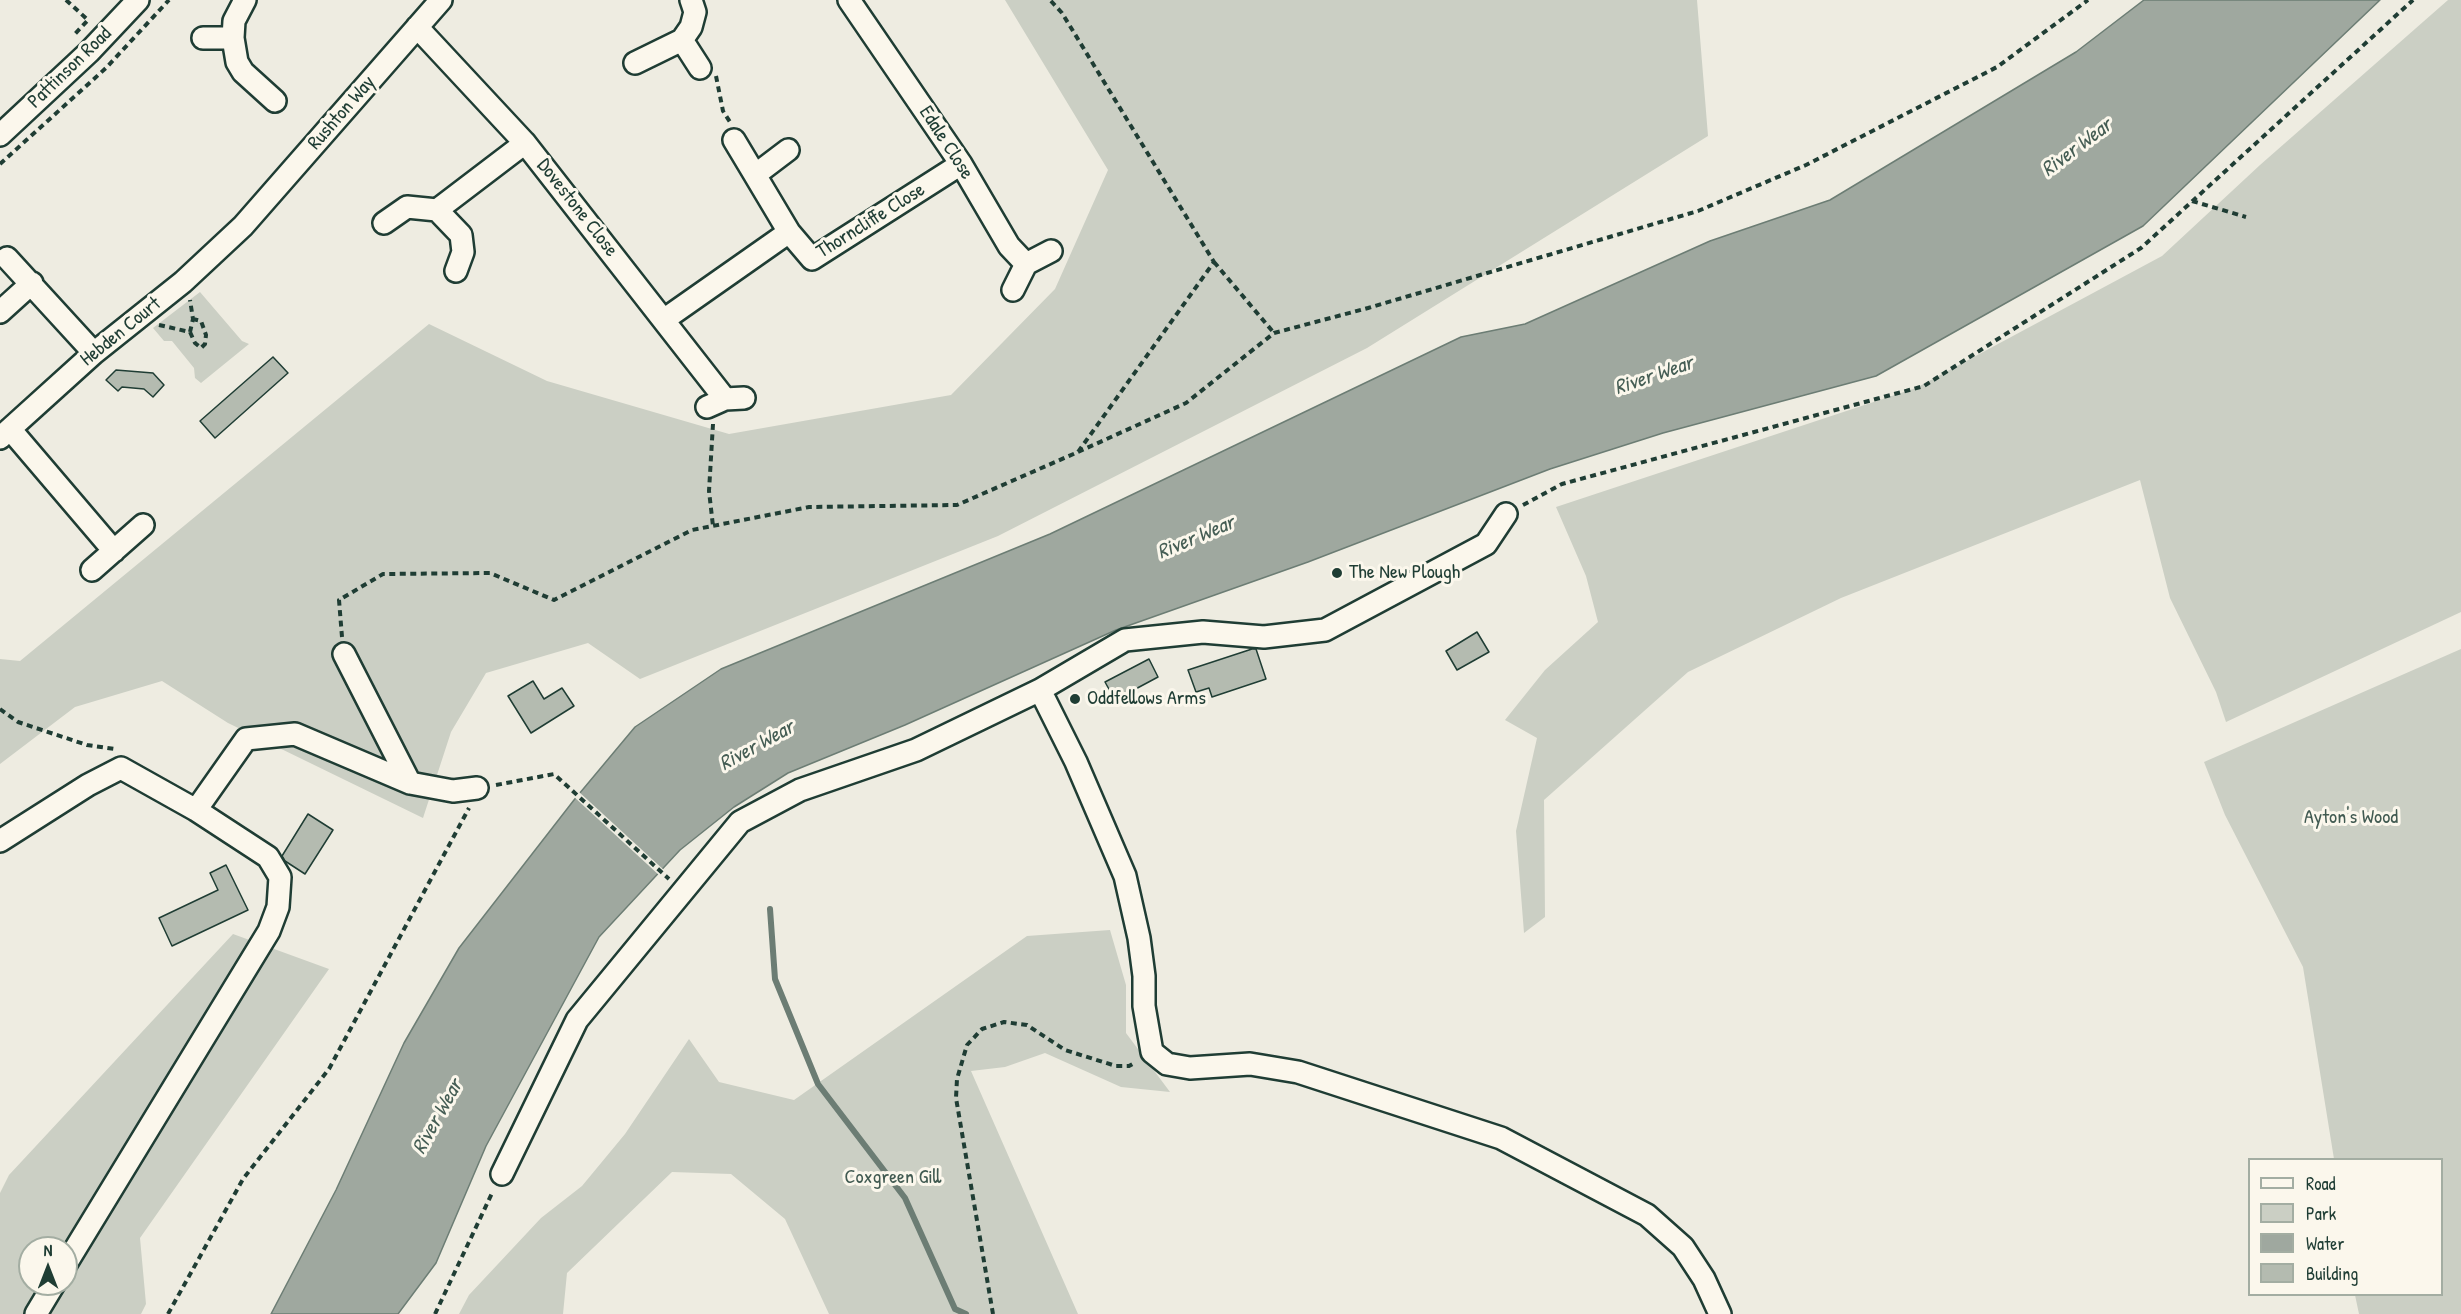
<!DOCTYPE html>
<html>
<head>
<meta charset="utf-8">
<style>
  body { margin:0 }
  #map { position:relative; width:2461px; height:1314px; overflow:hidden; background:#eeece1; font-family:"Patrick Hand",sans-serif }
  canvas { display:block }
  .legend { position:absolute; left:2248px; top:1158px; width:195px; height:138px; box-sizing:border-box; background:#fbf7ec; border:2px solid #a3ada2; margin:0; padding:8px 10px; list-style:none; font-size:18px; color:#1f3d34 }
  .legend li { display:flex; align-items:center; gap:12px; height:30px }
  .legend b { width:30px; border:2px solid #a3ada2 }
  .north { position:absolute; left:18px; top:1236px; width:60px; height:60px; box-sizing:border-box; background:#fbf7ec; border:2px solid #a3ada2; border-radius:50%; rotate:0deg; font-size:16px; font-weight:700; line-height:24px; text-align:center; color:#1f3d34 }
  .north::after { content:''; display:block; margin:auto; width:21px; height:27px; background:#1f3d34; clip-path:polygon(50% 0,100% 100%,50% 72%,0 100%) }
</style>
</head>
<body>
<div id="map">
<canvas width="2461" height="1314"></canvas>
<ul class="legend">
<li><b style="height:8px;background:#fbf7ec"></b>Road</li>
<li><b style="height:16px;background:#cbcfc4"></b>Park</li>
<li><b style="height:16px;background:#9fa89f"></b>Water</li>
<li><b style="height:16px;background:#b4bbb0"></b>Building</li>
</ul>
<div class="north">N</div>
</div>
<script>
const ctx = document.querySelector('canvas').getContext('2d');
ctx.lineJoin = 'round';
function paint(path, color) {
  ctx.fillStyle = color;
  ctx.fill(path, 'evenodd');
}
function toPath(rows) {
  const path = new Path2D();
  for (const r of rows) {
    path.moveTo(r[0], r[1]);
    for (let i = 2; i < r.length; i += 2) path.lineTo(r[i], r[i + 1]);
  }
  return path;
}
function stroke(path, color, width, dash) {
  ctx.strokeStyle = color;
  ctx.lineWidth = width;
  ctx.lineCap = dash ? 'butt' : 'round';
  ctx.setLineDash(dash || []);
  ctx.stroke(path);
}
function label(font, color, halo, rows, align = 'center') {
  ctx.font = font + ' "Patrick Hand",sans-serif';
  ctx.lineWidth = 6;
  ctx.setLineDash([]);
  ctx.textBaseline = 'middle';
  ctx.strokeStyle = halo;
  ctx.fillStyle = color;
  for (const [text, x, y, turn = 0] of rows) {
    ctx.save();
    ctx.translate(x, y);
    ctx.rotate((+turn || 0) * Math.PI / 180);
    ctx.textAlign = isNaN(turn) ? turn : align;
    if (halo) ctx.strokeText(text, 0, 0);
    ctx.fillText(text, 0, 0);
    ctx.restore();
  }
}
paint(toPath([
  [1005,0,1697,0,1708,136,1367,348,998,536,640,679,588,643,486,673,451,732,423,818,228,723,162,681,75,707,0,764,0,659,20,661,429,324,547,381,729,434,951,395,1055,289,1108,170],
  [2448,0,2461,0,2461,612,2226,722,2216,692,2170,598,2140,480,1841,598,1688,672,1544,800,1545,917,1524,933,1516,831,1537,738,1505,720,1545,670,1598,622,1586,576,1556,507,1916,388,2162,256,2260,165],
  [200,292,242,341,249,344,201,383,195,378,194,368,172,341,164,341,153,328],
  [2461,649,2461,1314,2359,1314,2355,1295,2442,1294,2442,1160,2334,1159,2303,967,2225,815,2204,762],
  [1110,930,1126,985,1126,1033,1170,1092,1121,1087,1045,1053,1005,1067,971,1071,1078,1314,829,1314,785,1219,731,1174,672,1172,567,1273,563,1314,459,1314,469,1295,541,1218,582,1186,625,1134,689,1039,719,1082,794,1100,1027,936],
  [233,934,329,969,140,1238,146,1304,141,1314,0,1314,0,1193,9,1175],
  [30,1248,66,1248,66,1284,30,1284]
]), '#cbcfc4');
const water = toPath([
  [2144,0,2380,0,2143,226,1876,376,1663,433,1550,469,1308,562,1116,630,905,725,788,773,734,807,680,850,599,937,486,1146,436,1263,398,1314,271,1314,336,1190,404,1043,459,948,574,800,635,727,721,669,1050,534,1461,337,1525,324,1710,241,1830,200,2076,52,2144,0]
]);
paint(water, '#9fa89f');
stroke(water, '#6c7d74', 1.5);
paint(toPath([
  [578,791,665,871,660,876,573,796]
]), '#eeece1');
stroke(toPath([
  [770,909,775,979,818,1084,905,1198,955,1309,966,1314]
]), '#6c7d74', 6);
const building = toPath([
  [273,357,288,373,215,438,200,421,273,357],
  [116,370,153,373,164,385,153,397,144,389,122,387,118,391,106,380,116,370],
  [1477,632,1489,652,1457,670,1446,651,1477,632],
  [1252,649,1256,649,1266,679,1212,697,1209,688,1196,692,1188,670,1252,649],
  [1149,659,1158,677,1115,700,1105,682,1149,659],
  [533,681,544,699,562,688,574,706,531,733,508,696,533,681],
  [308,814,333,830,305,874,285,861,282,856,308,814],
  [226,865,248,910,172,946,159,918,218,890,210,873,226,865]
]);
paint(building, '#b4bbb0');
stroke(building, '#1f3d34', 1.5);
const minor = toPath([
  [691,0,695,12,691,27,682,40,700,68],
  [849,0,961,164,1009,246,1026,264,1051,251],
  [417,27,525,143,725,399],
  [203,38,233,38,237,62,243,72,275,101],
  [233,38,234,21,245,0],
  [635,63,682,40],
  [0,135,89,52,138,0],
  [734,140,755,175],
  [788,150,755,175,789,232],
  [437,210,525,143],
  [384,223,407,207,437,210,461,235,463,252,456,271],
  [7,258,94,353],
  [1013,290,1026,264],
  [0,312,32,283],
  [665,319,789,232,812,259,961,164],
  [707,407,725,399,744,398],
  [10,429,114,551],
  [0,438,94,353,183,282,243,226,441,0],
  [92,570,143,525],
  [344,654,410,783],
  [1040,690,1076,762,1125,876,1139,938,1144,976,1144,1006,1152,1052,1167,1064,1190,1068,1250,1064,1298,1072,1501,1138,1647,1215,1683,1247,1704,1279,1720,1314],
  [196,810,246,739,295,734,410,783,453,791,477,788],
  [0,841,88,785,121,768,196,810,268,857,280,877,278,907,269,931,66,1264],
  [502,1174,577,1020,740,822,800,790,916,750,1040,690,1125,640,1203,632,1264,637,1325,630,1486,544,1506,514],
  [36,1314,54,1284]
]);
stroke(minor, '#1f3d34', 26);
stroke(toPath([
  [66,0,88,20,74,35],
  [716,76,723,111,730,122],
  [0,164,106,68,169,0],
  [2192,201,2246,217],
  [1214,262,1274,333],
  [159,325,190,332,193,319,190,300],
  [190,332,195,343,201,348,205,344,206,335,201,321,193,319],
  [713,424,709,491,713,526],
  [1078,452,1186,403,1274,333,1368,308,1698,211,1806,165,1997,67,2088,0],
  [1523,505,1562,484,1924,386,2141,248,2413,0],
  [342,637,339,600,383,574,490,573,554,600,692,530,809,507,957,505,1078,452,1214,262,1062,13,1050,0],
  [0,709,18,722,87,745,115,749],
  [496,785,554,774,669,879],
  [168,1314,243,1179,329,1069,469,808],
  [435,1314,493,1191],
  [993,1314,956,1098,957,1079,967,1045,982,1029,1004,1022,1027,1025,1065,1050,1116,1066,1129,1066,1136,1062]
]), '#1f3d34', 4, [6, 4.5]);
stroke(minor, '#fbf7ec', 21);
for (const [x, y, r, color] of [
  [1337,573,6,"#1f3d34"],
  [1075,699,6,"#1f3d34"]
]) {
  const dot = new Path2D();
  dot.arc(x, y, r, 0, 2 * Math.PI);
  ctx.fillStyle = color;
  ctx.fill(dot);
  stroke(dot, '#fbf7ec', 2);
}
label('20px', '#1f3d34', '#fbf7ec', [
  ["Pattinson Road",70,68,-44],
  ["Rushton Way",342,113,-49],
  ["Edale Close",946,143,57],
  ["Dovestone Close",577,208,52],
  ["Thorncliffe Close",871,221,-32],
  ["Hebden Court",121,332,-39]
]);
label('20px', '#1f3d34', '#fbf7ec', [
  ["The New Plough",1349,573],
  ["Oddfellows Arms",1087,699]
], 'left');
label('20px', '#415a51', '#fbf7ec', [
  ["Ayton's Wood",2351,818],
  ["Coxgreen Gill",893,1178]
]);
label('italic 21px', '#455d54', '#fbf7ec', [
  ["River Wear",2077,148,-37],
  ["River Wear",1654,376,-19],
  ["River Wear",1196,538,-23],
  ["River Wear",757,746,-29],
  ["River Wear",438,1117,-61]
]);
</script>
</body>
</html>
